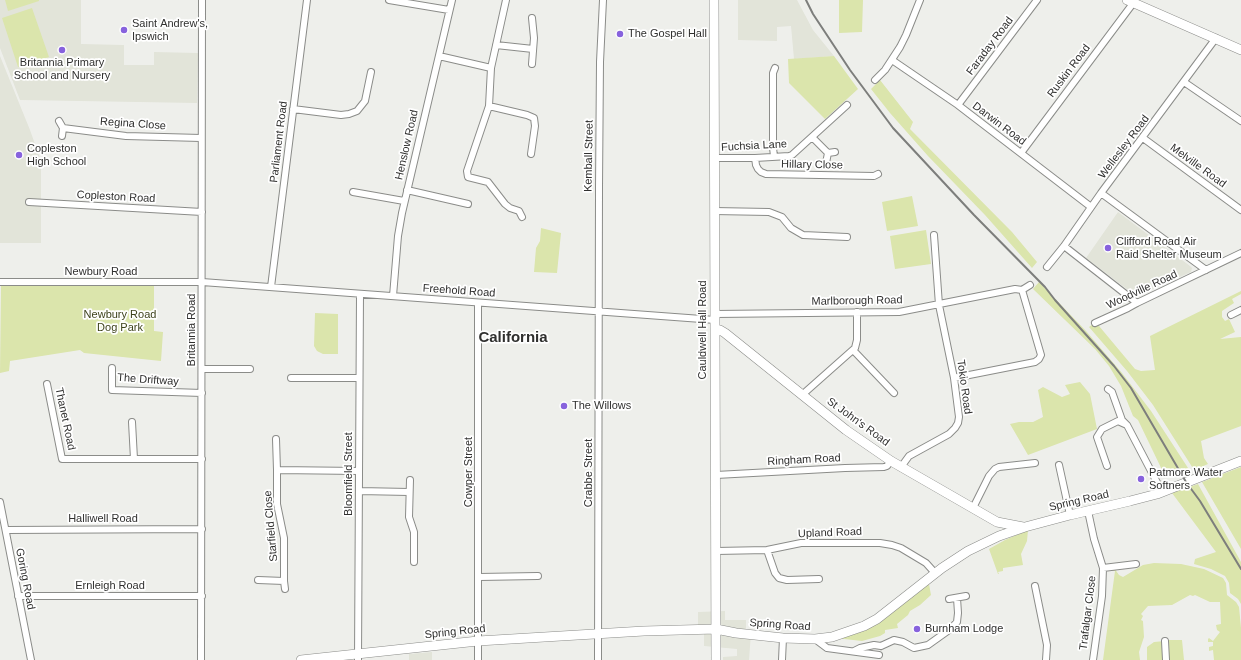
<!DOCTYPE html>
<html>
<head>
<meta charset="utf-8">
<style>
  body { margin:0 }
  canvas { display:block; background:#eeefeb }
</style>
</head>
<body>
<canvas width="1241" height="660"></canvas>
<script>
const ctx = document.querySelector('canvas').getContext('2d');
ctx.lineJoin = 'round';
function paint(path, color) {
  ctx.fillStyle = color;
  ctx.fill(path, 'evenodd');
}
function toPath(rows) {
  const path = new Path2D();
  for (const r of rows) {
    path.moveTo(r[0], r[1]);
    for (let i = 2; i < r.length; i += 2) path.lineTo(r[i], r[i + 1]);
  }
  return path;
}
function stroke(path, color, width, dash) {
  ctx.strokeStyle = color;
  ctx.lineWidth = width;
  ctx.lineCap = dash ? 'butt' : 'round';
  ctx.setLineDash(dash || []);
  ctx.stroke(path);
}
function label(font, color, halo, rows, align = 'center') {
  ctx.font = font + ' Helvetica,sans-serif';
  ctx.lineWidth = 3.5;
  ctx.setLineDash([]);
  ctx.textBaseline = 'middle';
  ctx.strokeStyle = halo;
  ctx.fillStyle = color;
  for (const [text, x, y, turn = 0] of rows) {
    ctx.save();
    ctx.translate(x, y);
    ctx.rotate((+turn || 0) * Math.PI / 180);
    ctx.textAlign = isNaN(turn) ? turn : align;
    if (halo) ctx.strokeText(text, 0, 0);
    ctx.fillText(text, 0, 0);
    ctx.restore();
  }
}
paint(toPath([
  [0,0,81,0,81,44,124,45,124,65,154,65,154,52,198,53,197,103,20,100,0,48],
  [738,0,797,0,813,30,834,56,794,59,791,26,777,27,777,41,738,40],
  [0,56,30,130,41,161,41,243,0,243],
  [1118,212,1190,266,1192,268,1191,272,1136,296,1086,258],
  [725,611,725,620,746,620,746,632,751,633,749,660,723,660,723,657,737,656,737,649,704,646,704,630,698,630,698,612],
  [432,652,432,660,409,660,409,654]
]), '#e2e4d9');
paint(toPath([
  [5,0,39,0,39,1,8,11],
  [839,0,863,0,862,32,839,33],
  [32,8,49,57,18,67,2,18],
  [834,56,858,89,825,119,789,83,788,59],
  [880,80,913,122,910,129,1012,232,1037,262,1032,268,985,215,928,156,890,113,871,89],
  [912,196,918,226,887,231,882,202],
  [541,228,561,233,557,273,534,272,536,248,540,241],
  [926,230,931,264,895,269,890,236],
  [1039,282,1086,331,1122,373,1151,411,1190,471,1173,477,1164,474,1138,420,1133,416,1121,386,1109,366,1095,349,1033,289],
  [1,286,154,286,154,331,163,332,161,361,84,353,80,350,10,361,9,371,0,373],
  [1241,291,1241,294,1232,299,1234,303,1222,311,1222,317,1225,321,1229,319,1235,332,1220,339,1241,337,1241,426,1201,441,1204,458,1208,464,1194,470,1153,405,1127,371,1089,327,1093,324,1099,326,1135,369,1141,371,1155,370,1150,336],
  [315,313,338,314,338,354,323,354,317,351,314,346],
  [1080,382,1090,394,1097,429,1028,455,1010,424,1019,422,1033,422,1043,417,1038,390,1043,387,1062,397,1070,394,1065,385],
  [1241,467,1241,549,1202,482],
  [1198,484,1241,562,1241,604,1238,599,1230,593,1229,583,1225,576,1211,569,1194,564,1195,559,1216,552,1172,493],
  [1028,530,1027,541,1021,554,1023,565,1003,568,1003,571,998,572,999,574,998,574,989,549,1005,540],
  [1154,563,1181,564,1204,569,1223,578,1226,583,1227,595,1236,602,1239,607,1241,628,1241,660,1214,660,1213,650,1209,651,1209,647,1213,646,1213,642,1208,642,1208,639,1209,638,1213,641,1220,632,1217,630,1216,625,1221,624,1220,602,1210,602,1195,595,1193,596,1190,595,1172,605,1148,606,1141,614,1143,616,1141,620,1143,621,1144,637,1139,652,1140,660,1103,660,1115,571,1110,571,1110,566,1112,565,1119,575,1123,577,1143,565],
  [929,584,931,595,920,605,910,611,908,615,897,624,898,628,885,630,885,633,880,636,862,641,835,638,872,627],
  [1168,640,1182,640,1184,660,1169,660],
  [1165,641,1166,660,1147,660,1147,647,1154,642]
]), '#dbe5ac');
const street = toPath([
  [389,0,449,10],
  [506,0,491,68,489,106,467,171,468,177,488,182,505,204,510,208,519,211,522,217],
  [496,45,533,49],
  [439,56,491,68],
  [892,60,958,105,1091,207],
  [532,64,534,38,532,18],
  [875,80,885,70,900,47,906,35,920,0],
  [1184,82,1241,121],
  [958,105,1037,0],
  [489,106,527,115,534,118,535,126,531,154],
  [293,109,341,115,349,114,357,111,365,101,371,72],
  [59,121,63,128,62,136],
  [63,128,126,136,201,138],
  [812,137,828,153],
  [1143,138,1241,210],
  [1021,153,1134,2],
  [774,156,773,148,773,73,775,68],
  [714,158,755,158,789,156,792,155,847,105],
  [755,158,756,165,758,169,761,172,766,174,874,176,878,174],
  [826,163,828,153,835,152],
  [407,190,468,204],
  [353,192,404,201],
  [1101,193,1206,270],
  [29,202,202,212],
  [714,211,769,212,782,217,791,228,803,235,847,237],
  [1064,246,1137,303],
  [1047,267,1064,246,1101,193,1216,38],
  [0,282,202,282,715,320],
  [271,287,307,0],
  [1022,290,1030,285],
  [393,296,398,236,402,213,452,0],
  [478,303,478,660],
  [715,314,899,312,1015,289,1022,290],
  [1231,315,1241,310],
  [1095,323,1128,308,1137,303,1241,253],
  [853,350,894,393],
  [112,368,112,390,202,393],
  [202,369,250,369],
  [291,378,359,378],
  [954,378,1035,362,1039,359,1041,355,1022,290],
  [47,384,62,459,202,459],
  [1108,389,1112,392,1122,420,1126,424],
  [802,395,855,348,857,340,857,312],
  [132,422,134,459],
  [276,439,277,470],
  [1059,465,1070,515],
  [1107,466,1097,437,1102,429,1118,421,1127,425,1162,492],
  [901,467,909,456,949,434,955,428,958,423,959,417,954,378,939,305,934,235],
  [716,475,845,468,884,467,887,466,891,461],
  [410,480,409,517,414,532,414,562],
  [359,491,409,492],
  [0,502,31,660],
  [973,508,989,476,995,469,999,467,1035,463],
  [1088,511,1094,539,1103,568,1102,596,1093,660],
  [6,530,202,529],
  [767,550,775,573,779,578,787,580,819,579],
  [716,551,767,550,801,543,880,543,892,545,901,548,926,563,935,573],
  [1103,568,1136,564],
  [479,577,538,576],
  [258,580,284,581,284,538,277,504,277,470,359,471],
  [284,581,285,589],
  [1035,586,1047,645,1046,660],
  [18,596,202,596],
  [949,599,966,596],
  [815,639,827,648,879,655],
  [1165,641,1166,660],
  [881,646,894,640,903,642,914,648,928,645,949,630,957,622,958,613,957,598],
  [854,651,860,648,874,645,881,646],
  [201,660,202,0],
  [358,660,360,294],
  [598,660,599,187,600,62,603,0],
  [782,660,783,638]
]);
const secondary = toPath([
  [714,0,716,660],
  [1127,0,1241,50],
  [715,330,720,330,725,333,846,430,891,461,997,522,1023,527],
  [301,660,478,641,644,631,716,629,736,633,783,638,815,639,832,637,864,626,877,619,942,568,968,551,999,536,1025,527,1070,515,1130,501,1157,494,1241,461]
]);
stroke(street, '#8b8c89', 8);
stroke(secondary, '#8b8c89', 10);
stroke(street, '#fff', 6);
stroke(secondary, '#fff', 9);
stroke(toPath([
  [806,0,813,14,850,70,893,128,974,215,1045,287,1055,300,1114,366,1131,388,1186,482,1200,501,1241,569]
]), '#7d7e7c', 2);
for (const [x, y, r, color] of [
  [124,30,4,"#8762dd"],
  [620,34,4,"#8762dd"],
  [62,50,4,"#8762dd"],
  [19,155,4,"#8762dd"],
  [1108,248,4,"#8762dd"],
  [564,406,4,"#8762dd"],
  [1141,479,4,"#8762dd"],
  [917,629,4,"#8762dd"]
]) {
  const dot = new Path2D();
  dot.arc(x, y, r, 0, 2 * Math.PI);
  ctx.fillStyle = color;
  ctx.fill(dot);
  stroke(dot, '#fff', 1.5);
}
label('11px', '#30302f', '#fff', [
  ["Saint Andrew's,",132,24],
  ["Ipswich",132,37],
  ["The Gospel Hall",628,34],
  ["Britannia Primary",62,63,"center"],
  ["School and Nursery",62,76,"center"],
  ["Copleston",27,149],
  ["High School",27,162],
  ["Clifford Road Air",1116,242],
  ["Raid Shelter Museum",1116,255],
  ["The Willows",572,406],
  ["Patmore Water",1149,473],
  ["Softners",1149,486],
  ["Burnham Lodge",925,629]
], 'left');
label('11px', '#30302f', '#fff', [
  ["Faraday Road",990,46,-53],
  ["Ruskin Road",1069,71,-53],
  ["Regina Close",133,124,4],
  ["Darwin Road",999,124,37],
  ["Parliament Road",279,142,-83],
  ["Henslow Road",407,145,-77],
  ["Fuchsia Lane",754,146,-3],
  ["Wellesley Road",1124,147,-53],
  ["Kemball Street",589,156,-89],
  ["Hillary Close",812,165,1],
  ["Melville Road",1198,166,36],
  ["Copleston Road",116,197,3],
  ["Newbury Road",101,272],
  ["Woodville Road",1142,290,-25],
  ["Freehold Road",459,291,4],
  ["Marlborough Road",857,301,-1],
  ["Britannia Road",192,330,-90],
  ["Cauldwell Hall Road",703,330,-90],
  ["The Driftway",148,380,4],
  ["Tokio Road",964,387,82],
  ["Thanet Road",65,419,78],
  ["St John's Road",858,422,36],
  ["Ringham Road",804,460,-3],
  ["Cowper Street",469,472,-90],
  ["Crabbe Street",589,473,-90],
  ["Bloomfield Street",349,474,-90],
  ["Spring Road",1079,501,-13],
  ["Halliwell Road",103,519],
  ["Starfield Close",271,526,-95],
  ["Upland Road",830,533,-2],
  ["Goring Road",25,579,79],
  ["Ernleigh Road",110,586],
  ["Trafalgar Close",1088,613,-83],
  ["Spring Road",780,625,4],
  ["Spring Road",455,632,-6]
]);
label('11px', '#3d421b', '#fff', [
  ["Newbury Road",120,315],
  ["Dog Park",120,328]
]);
label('bold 15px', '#30302f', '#fff', [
  ["California",513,338]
]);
</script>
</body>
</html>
